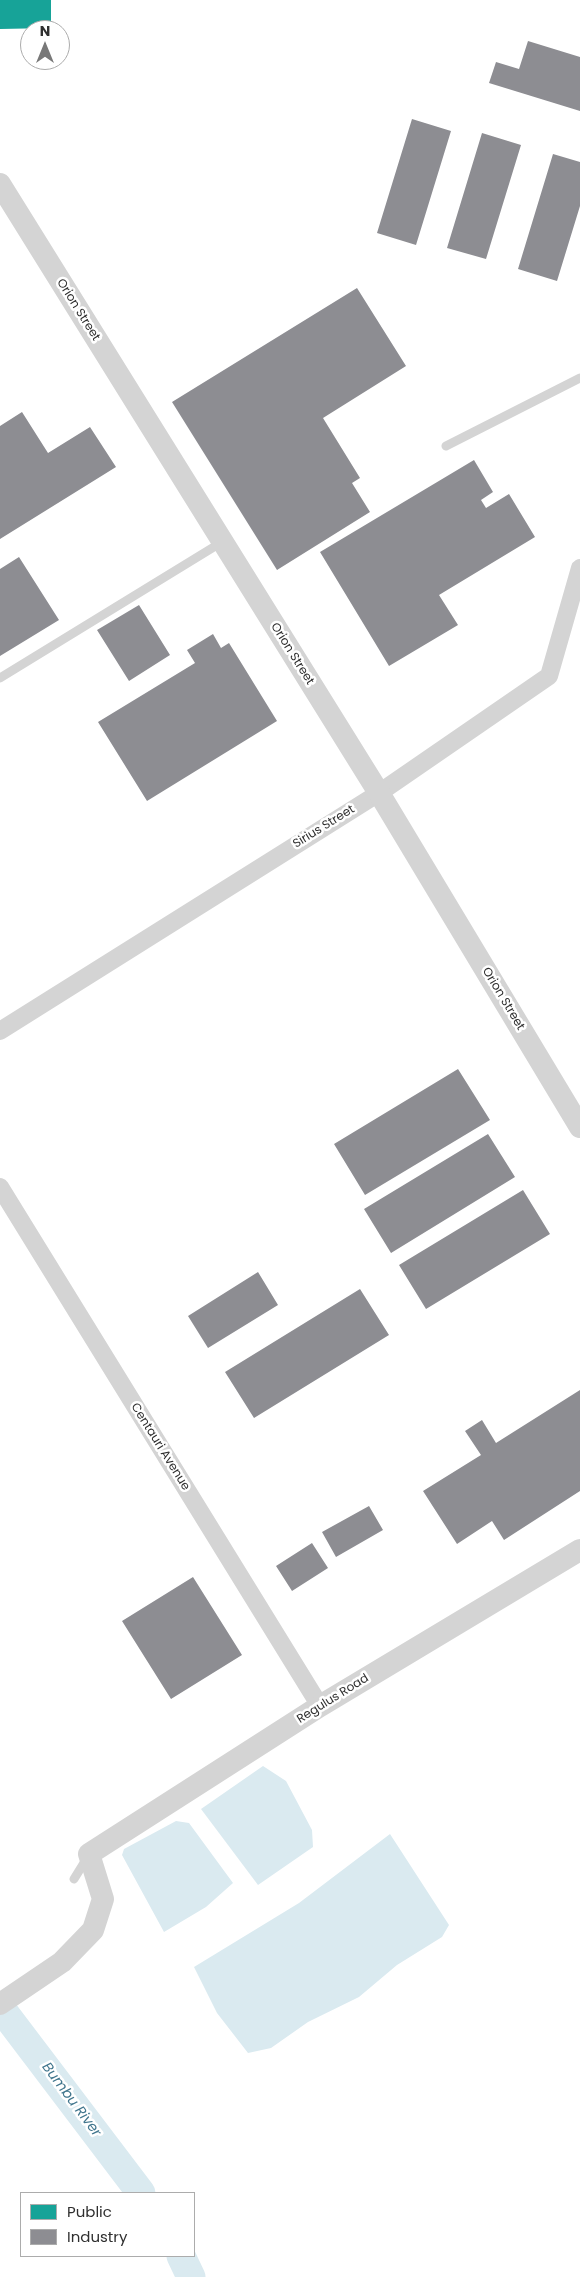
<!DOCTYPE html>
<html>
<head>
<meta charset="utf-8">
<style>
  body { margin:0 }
  #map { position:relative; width:580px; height:2277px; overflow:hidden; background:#fff; font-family:Poppins,sans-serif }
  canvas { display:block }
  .legend { position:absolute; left:20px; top:2192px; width:175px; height:65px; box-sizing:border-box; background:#fff; border:1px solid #acacac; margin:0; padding:6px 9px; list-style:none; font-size:15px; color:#2f2f2f }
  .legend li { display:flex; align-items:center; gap:10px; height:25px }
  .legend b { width:25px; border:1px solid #acacac }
  .north { position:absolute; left:20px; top:20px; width:50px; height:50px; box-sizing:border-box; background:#fff; border:1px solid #acacac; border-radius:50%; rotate:0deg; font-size:14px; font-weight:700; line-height:20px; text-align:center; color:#2f2f2f }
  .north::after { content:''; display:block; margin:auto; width:18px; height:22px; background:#787878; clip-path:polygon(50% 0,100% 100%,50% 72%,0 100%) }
</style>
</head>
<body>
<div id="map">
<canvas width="580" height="2277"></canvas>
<ul class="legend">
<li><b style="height:14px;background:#17a398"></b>Public</li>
<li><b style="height:14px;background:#8d8d92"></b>Industry</li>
</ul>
<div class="north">N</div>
</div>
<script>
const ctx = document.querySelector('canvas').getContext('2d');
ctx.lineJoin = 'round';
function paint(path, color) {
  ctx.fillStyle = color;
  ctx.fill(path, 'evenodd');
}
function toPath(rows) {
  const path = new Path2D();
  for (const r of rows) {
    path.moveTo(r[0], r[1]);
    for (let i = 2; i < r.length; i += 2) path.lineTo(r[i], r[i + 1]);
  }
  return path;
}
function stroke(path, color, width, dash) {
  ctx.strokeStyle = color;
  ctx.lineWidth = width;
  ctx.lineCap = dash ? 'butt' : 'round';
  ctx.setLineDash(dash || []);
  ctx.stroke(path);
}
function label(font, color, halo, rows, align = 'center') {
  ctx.font = font + ' Poppins,sans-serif';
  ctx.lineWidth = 5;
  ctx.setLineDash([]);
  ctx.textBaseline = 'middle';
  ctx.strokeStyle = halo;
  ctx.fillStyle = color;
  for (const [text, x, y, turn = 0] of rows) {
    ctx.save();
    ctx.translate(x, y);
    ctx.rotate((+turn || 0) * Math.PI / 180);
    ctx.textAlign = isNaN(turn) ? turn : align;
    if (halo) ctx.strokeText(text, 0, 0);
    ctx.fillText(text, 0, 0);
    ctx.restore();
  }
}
paint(toPath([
  [263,1766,286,1781,312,1830,313,1847,258,1885,201,1809],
  [176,1821,189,1823,233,1883,206,1907,164,1932,122,1855,124,1849],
  [390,1834,449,1925,442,1937,397,1965,359,1997,308,2022,271,2048,248,2053,217,2013,194,1967,299,1903]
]), '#daeaf0');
paint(toPath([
  [0,0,51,0,51,28,0,29]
]), '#17a398');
paint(toPath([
  [528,41,580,57,580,111,489,83,496,62,519,69],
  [412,119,451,131,416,245,377,233],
  [482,133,521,145,486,259,447,248],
  [553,154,580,162,580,206,557,281,518,269],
  [357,288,406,366,323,418,360,478,352,483,370,512,277,570,172,402],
  [22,412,48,453,90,427,116,467,0,539,0,426],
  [474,460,493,492,481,500,486,508,509,494,535,537,439,595,458,625,389,666,320,552],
  [19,557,59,620,0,656,0,569],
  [139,605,170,655,129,681,97,630],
  [213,634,221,648,229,643,277,721,147,801,98,722,195,663,187,650],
  [458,1069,490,1120,365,1195,334,1144],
  [488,1134,515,1177,391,1253,364,1209],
  [523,1190,550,1234,426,1309,399,1265],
  [258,1272,278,1305,208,1348,188,1316],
  [360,1289,389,1335,254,1418,225,1372],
  [580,1390,580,1491,504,1540,492,1521,457,1544,423,1491,481,1455,465,1431,482,1420,496,1443],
  [369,1506,383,1530,336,1557,322,1532],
  [312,1543,328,1568,292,1591,276,1566],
  [193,1577,242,1655,171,1699,122,1621]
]), '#8d8d92');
stroke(toPath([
  [0,2007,141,2193],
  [181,2256,191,2277]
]), '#daeaf0', 29);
stroke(toPath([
  [446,446,580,378],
  [0,678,222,542],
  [74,1879,87,1858]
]), '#d4d4d4', 9);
stroke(toPath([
  [0,1031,379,793,549,676,580,568],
  [0,1187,320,1706]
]), '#d4d4d4', 18);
stroke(toPath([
  [0,184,379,793,580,1127],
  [0,2004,62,1962,93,1930,103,1899,89,1854,320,1706,580,1550]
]), '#d4d4d4', 22);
label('12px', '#2f2f2f', '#fff', [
  ["Orion Street",78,310,58],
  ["Orion Street",292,654,58],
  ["Sirius Street",324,827,-32],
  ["Orion Street",503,999,59],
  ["Centauri Avenue",160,1447,58],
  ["Regulus Road",333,1699,-32]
]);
label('italic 14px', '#41768d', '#fff', [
  ["Bumbu River",71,2100,53]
]);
</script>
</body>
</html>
